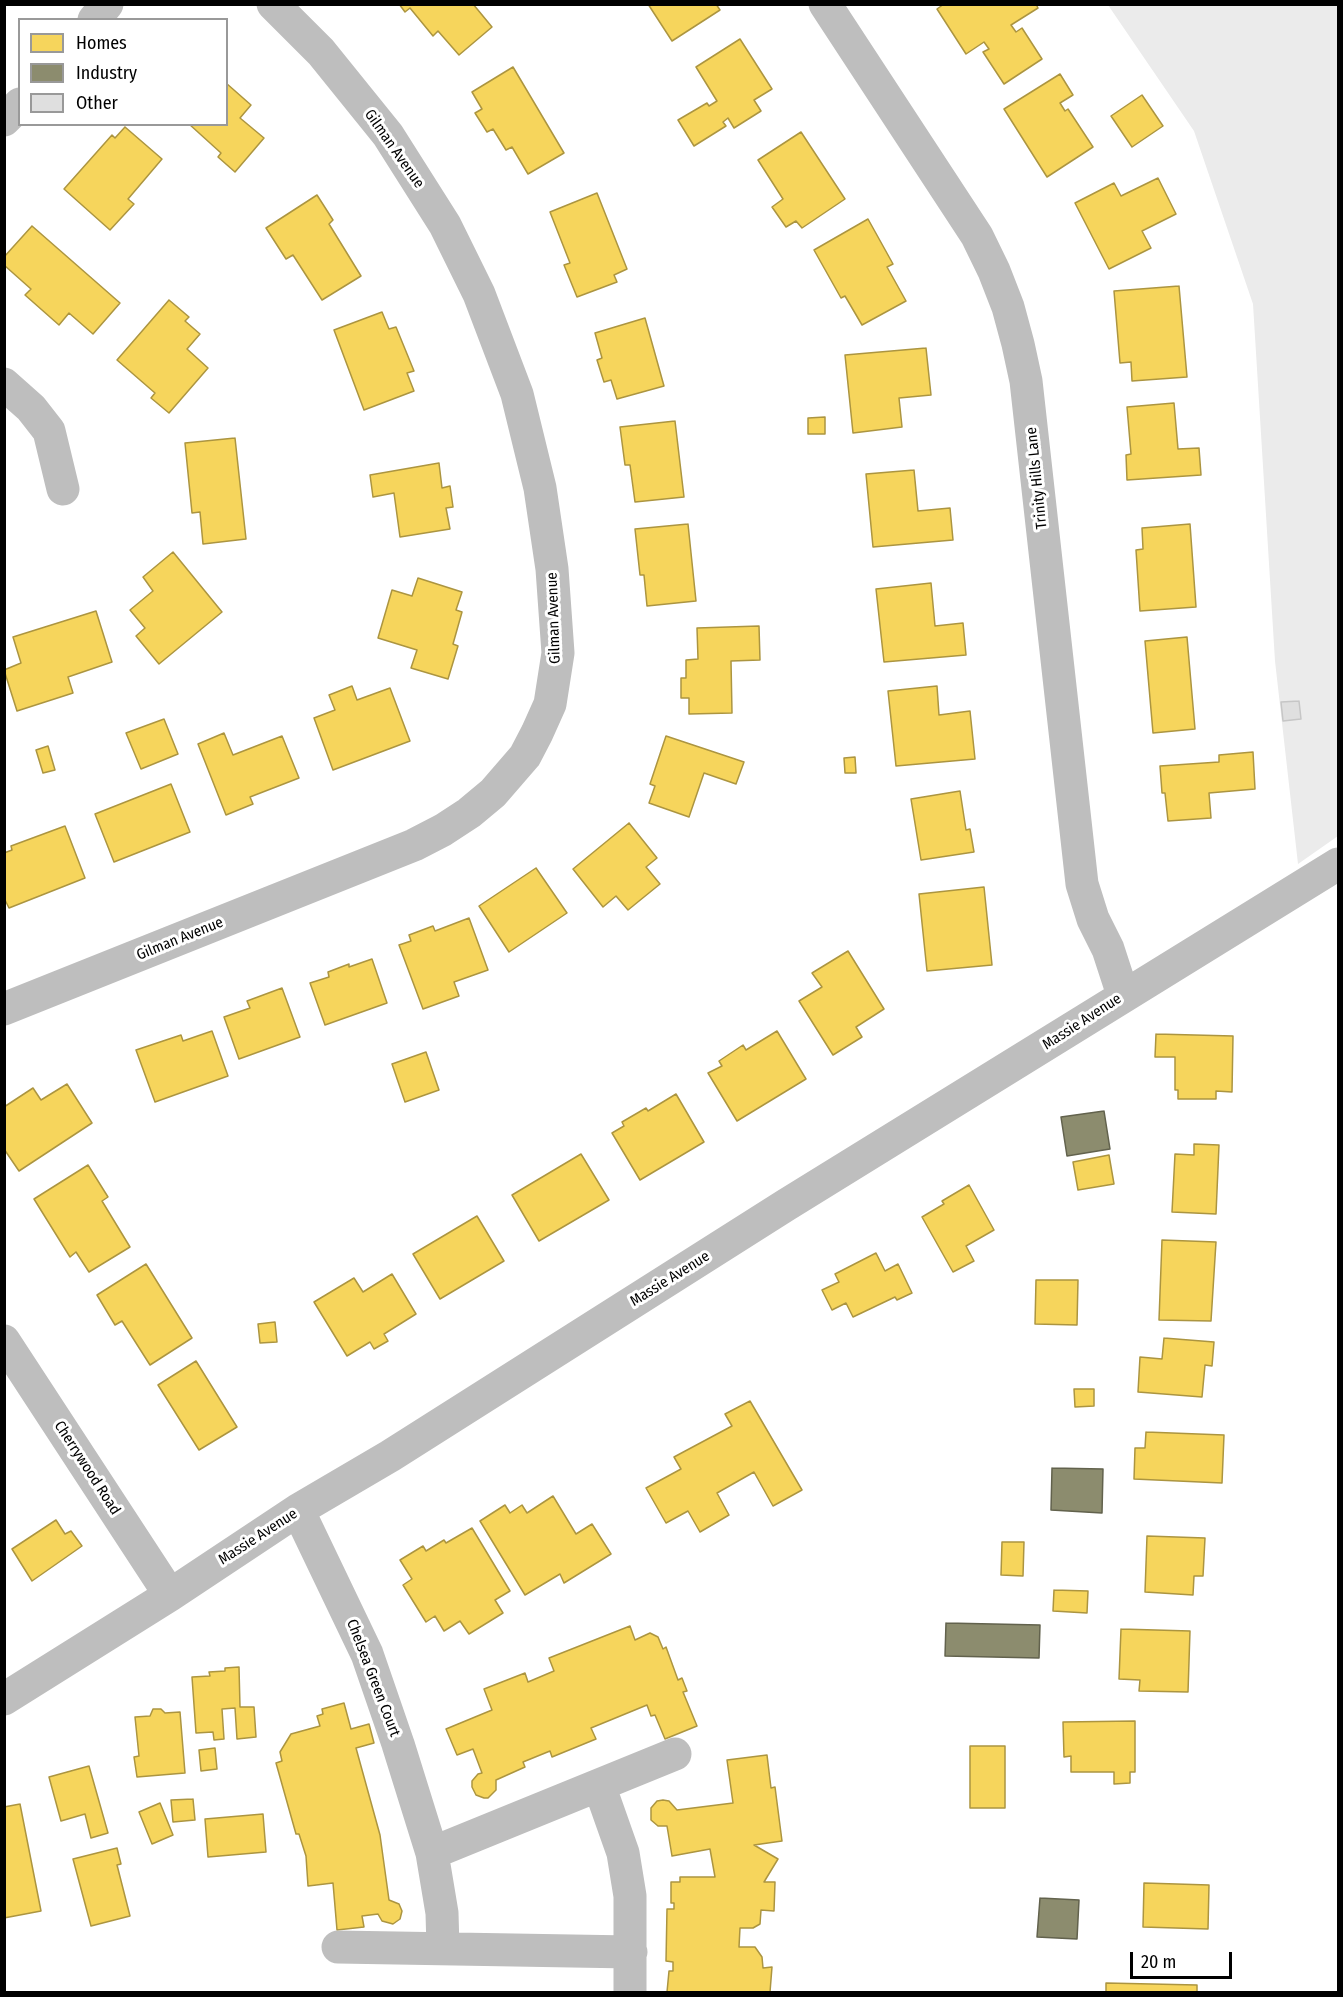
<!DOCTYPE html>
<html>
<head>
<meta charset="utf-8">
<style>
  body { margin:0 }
  #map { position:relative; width:1343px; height:1997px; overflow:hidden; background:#fff; font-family:"Fira Sans Condensed",sans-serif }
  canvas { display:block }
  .frame { position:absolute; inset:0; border:6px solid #000; pointer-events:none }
  .legend { position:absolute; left:18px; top:18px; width:210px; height:108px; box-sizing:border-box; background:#fff; border:2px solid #999; margin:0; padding:8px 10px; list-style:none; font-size:18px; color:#000 }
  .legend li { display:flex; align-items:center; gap:12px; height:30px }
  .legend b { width:30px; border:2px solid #999 }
  .scale { position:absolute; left:1130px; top:1952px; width:102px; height:27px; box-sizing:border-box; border:3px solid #000; border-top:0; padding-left:8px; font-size:18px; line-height:21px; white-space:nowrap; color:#000; -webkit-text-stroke:4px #fff; paint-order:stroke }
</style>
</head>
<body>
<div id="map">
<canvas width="1343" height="1997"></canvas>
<div class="frame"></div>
<ul class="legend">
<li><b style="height:16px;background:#f6d55c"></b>Homes</li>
<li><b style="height:16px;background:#8c8c6e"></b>Industry</li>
<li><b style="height:16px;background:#dfdfdf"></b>Other</li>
</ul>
<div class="scale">20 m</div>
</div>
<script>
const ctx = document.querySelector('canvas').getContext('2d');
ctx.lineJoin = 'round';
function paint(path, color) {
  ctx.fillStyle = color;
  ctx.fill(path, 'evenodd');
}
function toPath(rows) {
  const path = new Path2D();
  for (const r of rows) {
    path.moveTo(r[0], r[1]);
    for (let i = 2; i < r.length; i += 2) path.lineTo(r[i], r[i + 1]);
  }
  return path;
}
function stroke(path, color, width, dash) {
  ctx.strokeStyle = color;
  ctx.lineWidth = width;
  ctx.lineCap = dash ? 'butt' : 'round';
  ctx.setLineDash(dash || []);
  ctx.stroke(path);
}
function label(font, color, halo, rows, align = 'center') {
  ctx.font = font + ' "Fira Sans Condensed",sans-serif';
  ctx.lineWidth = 6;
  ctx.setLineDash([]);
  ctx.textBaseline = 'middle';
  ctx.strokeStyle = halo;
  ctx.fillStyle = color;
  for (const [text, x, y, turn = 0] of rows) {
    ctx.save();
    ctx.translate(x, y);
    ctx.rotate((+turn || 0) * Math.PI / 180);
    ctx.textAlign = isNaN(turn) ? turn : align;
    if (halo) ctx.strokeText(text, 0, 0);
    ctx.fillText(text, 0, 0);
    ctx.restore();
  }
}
paint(toPath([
  [1108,5,1338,5,1338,836,1298,864,1275,661,1253,304,1194,131]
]), '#ebebeb');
const homes = toPath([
  [399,4,473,4,492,27,459,55,438,31,433,36,410,8,405,12,399,4],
  [648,4,716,4,720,10,672,41,648,4],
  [944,4,1036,4,1038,8,1011,25,1016,32,1022,28,1042,59,1004,84,983,52,989,49,984,42,966,54,937,9,944,4],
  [740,39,772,89,754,100,761,111,734,128,728,118,723,122,726,126,694,146,678,120,707,103,709,106,717,101,696,67,740,39],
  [513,67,564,153,528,174,512,147,506,150,493,129,487,132,475,113,482,109,472,92,513,67],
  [1060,74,1073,95,1060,103,1065,111,1068,109,1093,147,1047,177,1004,109,1060,74],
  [226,83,251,105,240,118,264,138,235,172,218,157,221,153,189,124,226,124,226,83],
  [1142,95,1163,126,1132,147,1111,116,1142,95],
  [125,127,162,159,128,199,134,204,110,230,64,189,112,135,115,138,125,127],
  [801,132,845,199,802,228,796,221,786,227,772,207,783,199,758,160,801,132],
  [1158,178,1176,214,1142,231,1151,248,1109,269,1075,203,1114,183,1121,196,1158,178],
  [597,193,627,269,614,275,617,282,577,297,564,265,570,263,550,212,597,193],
  [317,195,333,220,329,224,361,276,322,300,293,255,286,259,266,228,317,195],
  [868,219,893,264,887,267,906,301,862,325,845,296,841,298,814,250,868,219],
  [32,226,120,303,93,334,69,313,59,325,25,295,31,289,4,265,4,257,32,226],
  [1179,286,1187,377,1132,381,1131,362,1120,363,1114,291,1179,286],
  [169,300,189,317,185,321,200,334,187,349,208,368,169,413,151,398,155,393,117,360,169,300],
  [382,312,389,329,396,327,414,371,407,373,414,391,364,410,334,330,382,312],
  [645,318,664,386,617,399,611,380,604,382,597,360,602,358,595,333,645,318],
  [926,348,931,395,899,398,902,427,853,433,845,355,926,348],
  [1174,403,1178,449,1199,448,1201,475,1127,480,1126,455,1131,454,1127,407,1174,403],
  [825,417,825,434,808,434,808,418,825,417],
  [675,421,684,497,635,502,630,465,625,465,620,427,675,421],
  [235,438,246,539,203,544,200,512,192,513,185,443,235,438],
  [439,463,442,488,450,486,453,507,446,508,450,529,400,537,394,493,373,497,370,475,439,463],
  [914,470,918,511,950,508,953,540,873,547,866,474,914,470],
  [688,524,696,601,647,606,644,575,640,575,635,529,688,524],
  [1190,524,1196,607,1140,611,1136,550,1143,549,1142,528,1190,524],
  [173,552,222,612,159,664,136,636,145,628,130,610,153,591,143,577,173,552],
  [418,578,462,592,456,610,462,612,453,644,458,646,448,679,411,668,417,650,378,638,392,590,412,596,418,578],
  [931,583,935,626,963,623,966,655,884,662,876,589,931,583],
  [96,611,112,662,68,677,73,693,17,711,4,670,21,663,13,637,96,611],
  [759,626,760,660,731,661,732,713,689,714,689,698,681,698,681,678,686,678,686,660,698,659,697,628,759,626],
  [1187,637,1195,729,1153,733,1145,641,1187,637],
  [352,686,357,700,390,688,410,741,333,770,314,718,335,710,329,695,352,686],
  [937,686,939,715,970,711,975,759,896,766,888,691,937,686],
  [164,719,178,754,141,769,126,733,164,719],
  [224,733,233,755,282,736,299,778,250,797,253,804,226,815,198,744,224,733],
  [666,736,744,762,736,784,704,773,689,817,649,803,655,786,650,784,666,736],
  [48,746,55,770,43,773,36,750,48,746],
  [1253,752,1255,789,1209,793,1211,818,1168,821,1165,793,1162,793,1160,766,1219,762,1219,755,1253,752],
  [855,757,856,773,845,773,844,758,855,757],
  [171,784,190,832,114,862,95,814,171,784],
  [960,791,966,830,970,829,974,852,921,860,911,799,960,791],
  [629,823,657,858,646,867,660,884,628,910,616,896,603,907,573,869,629,823],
  [65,826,85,878,9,908,4,898,4,853,12,850,11,846,65,826],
  [536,868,567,913,509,952,479,906,536,868],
  [984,887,992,965,927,971,919,894,984,887],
  [469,918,488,970,454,982,459,996,423,1009,399,945,411,941,409,935,433,926,435,931,469,918],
  [848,951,884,1009,856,1027,862,1037,833,1055,799,1001,822,987,812,973,848,951],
  [372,959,387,1003,325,1025,310,983,329,977,328,972,349,964,349,967,372,959],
  [282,988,300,1037,239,1059,224,1017,250,1008,247,1001,282,988],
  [212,1031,228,1076,155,1102,136,1050,181,1035,183,1041,212,1031],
  [777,1031,806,1079,737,1121,708,1073,722,1066,719,1061,743,1045,746,1050,777,1031],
  [1156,1034,1233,1036,1232,1092,1216,1091,1216,1099,1178,1099,1178,1090,1175,1090,1175,1057,1155,1057,1156,1034],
  [426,1052,439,1090,405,1102,392,1064,426,1052],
  [67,1084,92,1123,19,1171,4,1149,4,1107,33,1088,41,1100,67,1084],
  [676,1094,704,1142,640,1180,612,1133,624,1126,622,1122,646,1108,648,1111,676,1094],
  [1194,1144,1219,1145,1216,1214,1172,1212,1175,1154,1194,1155,1194,1144],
  [581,1154,609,1200,539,1241,512,1195,581,1154],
  [1109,1155,1114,1184,1078,1190,1073,1162,1109,1155],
  [88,1165,108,1197,102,1201,130,1247,89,1272,76,1252,70,1257,34,1199,88,1165],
  [969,1185,994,1230,966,1246,974,1261,953,1272,922,1217,944,1204,942,1201,969,1185],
  [477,1216,504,1261,440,1299,413,1254,477,1216],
  [1162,1240,1216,1242,1211,1321,1159,1320,1162,1240],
  [876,1253,885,1271,898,1264,912,1293,897,1300,895,1297,853,1317,846,1303,832,1310,822,1290,839,1282,835,1274,876,1253],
  [146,1264,192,1338,150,1365,122,1321,115,1325,97,1295,146,1264],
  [392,1274,416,1314,384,1334,388,1341,374,1349,370,1342,347,1356,314,1302,354,1278,363,1292,392,1274],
  [1036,1280,1078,1280,1077,1325,1035,1324,1036,1280],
  [275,1322,277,1342,260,1343,258,1324,275,1322],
  [1164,1338,1214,1342,1212,1366,1205,1365,1202,1397,1138,1392,1140,1357,1162,1359,1164,1338],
  [196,1361,237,1427,199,1450,158,1385,196,1361],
  [1074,1389,1094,1389,1094,1406,1075,1407,1074,1389],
  [750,1401,802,1490,773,1506,754,1472,717,1493,729,1515,700,1532,688,1511,666,1523,646,1488,681,1469,674,1457,732,1426,725,1414,750,1401],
  [1146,1432,1224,1435,1222,1483,1134,1479,1135,1448,1145,1448,1146,1432],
  [553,1496,576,1534,592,1524,611,1554,564,1583,560,1574,525,1595,480,1521,505,1505,510,1513,522,1505,527,1513,553,1496],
  [56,1520,65,1534,71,1531,82,1546,32,1581,12,1549,56,1520],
  [472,1528,510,1591,495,1600,503,1613,469,1634,460,1621,444,1631,435,1616,426,1622,403,1585,412,1579,400,1560,423,1546,426,1551,444,1540,446,1543,472,1528],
  [1147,1536,1205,1538,1203,1576,1194,1576,1193,1595,1145,1592,1147,1536],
  [1002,1542,1024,1542,1023,1576,1001,1575,1002,1542],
  [1054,1590,1088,1591,1087,1613,1053,1611,1054,1590],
  [630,1626,635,1640,650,1633,658,1637,663,1649,666,1647,678,1680,682,1678,687,1691,683,1692,697,1726,665,1739,655,1715,651,1716,647,1705,591,1728,596,1739,552,1757,550,1751,523,1762,525,1767,496,1780,496,1790,488,1798,484,1798,476,1795,472,1787,472,1781,478,1774,482,1773,473,1749,457,1755,446,1729,492,1710,484,1689,525,1673,528,1682,554,1671,549,1658,630,1626],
  [1121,1629,1190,1631,1188,1692,1139,1691,1140,1680,1119,1679,1121,1629],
  [239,1667,240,1707,254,1707,256,1737,237,1739,235,1708,222,1709,224,1739,214,1740,213,1732,196,1733,192,1677,210,1676,209,1672,225,1671,225,1668,239,1667],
  [344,1703,351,1729,369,1724,374,1743,356,1748,380,1835,389,1900,399,1904,402,1911,400,1919,393,1924,382,1921,378,1914,362,1916,364,1927,337,1930,333,1883,308,1886,306,1856,299,1834,296,1834,276,1763,282,1761,280,1752,291,1734,320,1726,317,1716,323,1714,322,1709,344,1703],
  [153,1709,161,1709,165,1713,180,1712,185,1773,137,1777,134,1757,139,1756,135,1717,150,1716,153,1709],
  [1135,1721,1135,1772,1130,1772,1130,1783,1114,1784,1114,1772,1071,1772,1071,1756,1064,1757,1063,1722,1135,1721],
  [970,1746,1005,1746,1005,1808,970,1808,970,1746],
  [215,1748,217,1769,201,1771,199,1750,215,1748],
  [767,1755,771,1788,775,1787,782,1841,754,1845,778,1859,764,1882,775,1882,774,1911,761,1910,760,1924,753,1928,740,1928,739,1947,755,1947,762,1957,763,1968,772,1967,770,1992,667,1992,669,1971,673,1971,673,1962,666,1961,667,1909,674,1909,674,1903,671,1903,671,1882,680,1882,680,1877,715,1877,710,1849,672,1856,667,1826,658,1826,651,1820,651,1808,657,1801,663,1800,669,1801,677,1810,733,1803,727,1760,767,1755],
  [89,1766,108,1833,91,1838,85,1814,61,1821,49,1777,89,1766],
  [193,1799,195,1820,173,1822,171,1800,193,1799],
  [160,1803,173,1835,152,1844,139,1812,160,1803],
  [20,1804,41,1911,4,1918,4,1807,20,1804],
  [263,1814,266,1852,208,1857,205,1819,263,1814],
  [117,1848,121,1864,117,1865,130,1916,91,1926,73,1859,117,1848],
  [1144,1883,1209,1885,1208,1929,1143,1927,1144,1883],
  [1106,1983,1197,1985,1197,1992,1106,1992,1106,1983]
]);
paint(homes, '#f6d55c');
stroke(homes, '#ac9540', 1.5);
const industry = toPath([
  [1104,1111,1110,1149,1067,1156,1061,1117,1104,1111],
  [1052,1468,1103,1469,1102,1513,1051,1510,1052,1468],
  [946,1623,1040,1625,1039,1658,945,1656,946,1623],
  [1040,1898,1079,1900,1077,1939,1037,1937,1040,1898]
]);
paint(industry, '#8c8c6e');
stroke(industry, '#62624d', 1.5);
const building = toPath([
  [1299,701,1301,719,1283,721,1281,702,1299,701]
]);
paint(building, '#dfdfdf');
stroke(building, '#c6c6c6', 1.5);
stroke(toPath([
  [825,4,977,236,994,271,1008,307,1018,344,1026,381,1082,884,1093,919,1108,949,1123,995],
  [94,20,107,4],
  [4,120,20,104],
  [4,384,31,408,49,431,63,489],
  [4,1009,414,845,443,830,469,813,493,793,525,756,537,733,550,704,558,653,552,569,540,488,517,394,479,294,445,225,388,135,321,52,273,4],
  [4,1341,170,1595],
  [298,1510,367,1654,398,1744,432,1853,442,1913,443,1948],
  [4,1699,170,1595,298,1510,390,1456,786,1205,1338,864],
  [599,1785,623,1853,630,1896,630,1992],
  [432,1853,675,1754],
  [338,1947,631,1952]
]), '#bebebe', 33);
label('15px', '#000', '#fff', [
  ["Gilman Avenue",394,149,55],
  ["Trinity Hills Lane",1037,478,-96],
  ["Gilman Avenue",554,618,-92],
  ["Gilman Avenue",180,939,-22],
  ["Massie Avenue",1082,1022,-33],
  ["Massie Avenue",670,1279,-32],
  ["Cherrywood Road",87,1468,57],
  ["Massie Avenue",258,1537,-33],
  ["Chelsea Green Court",373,1678,69]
]);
</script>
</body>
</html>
